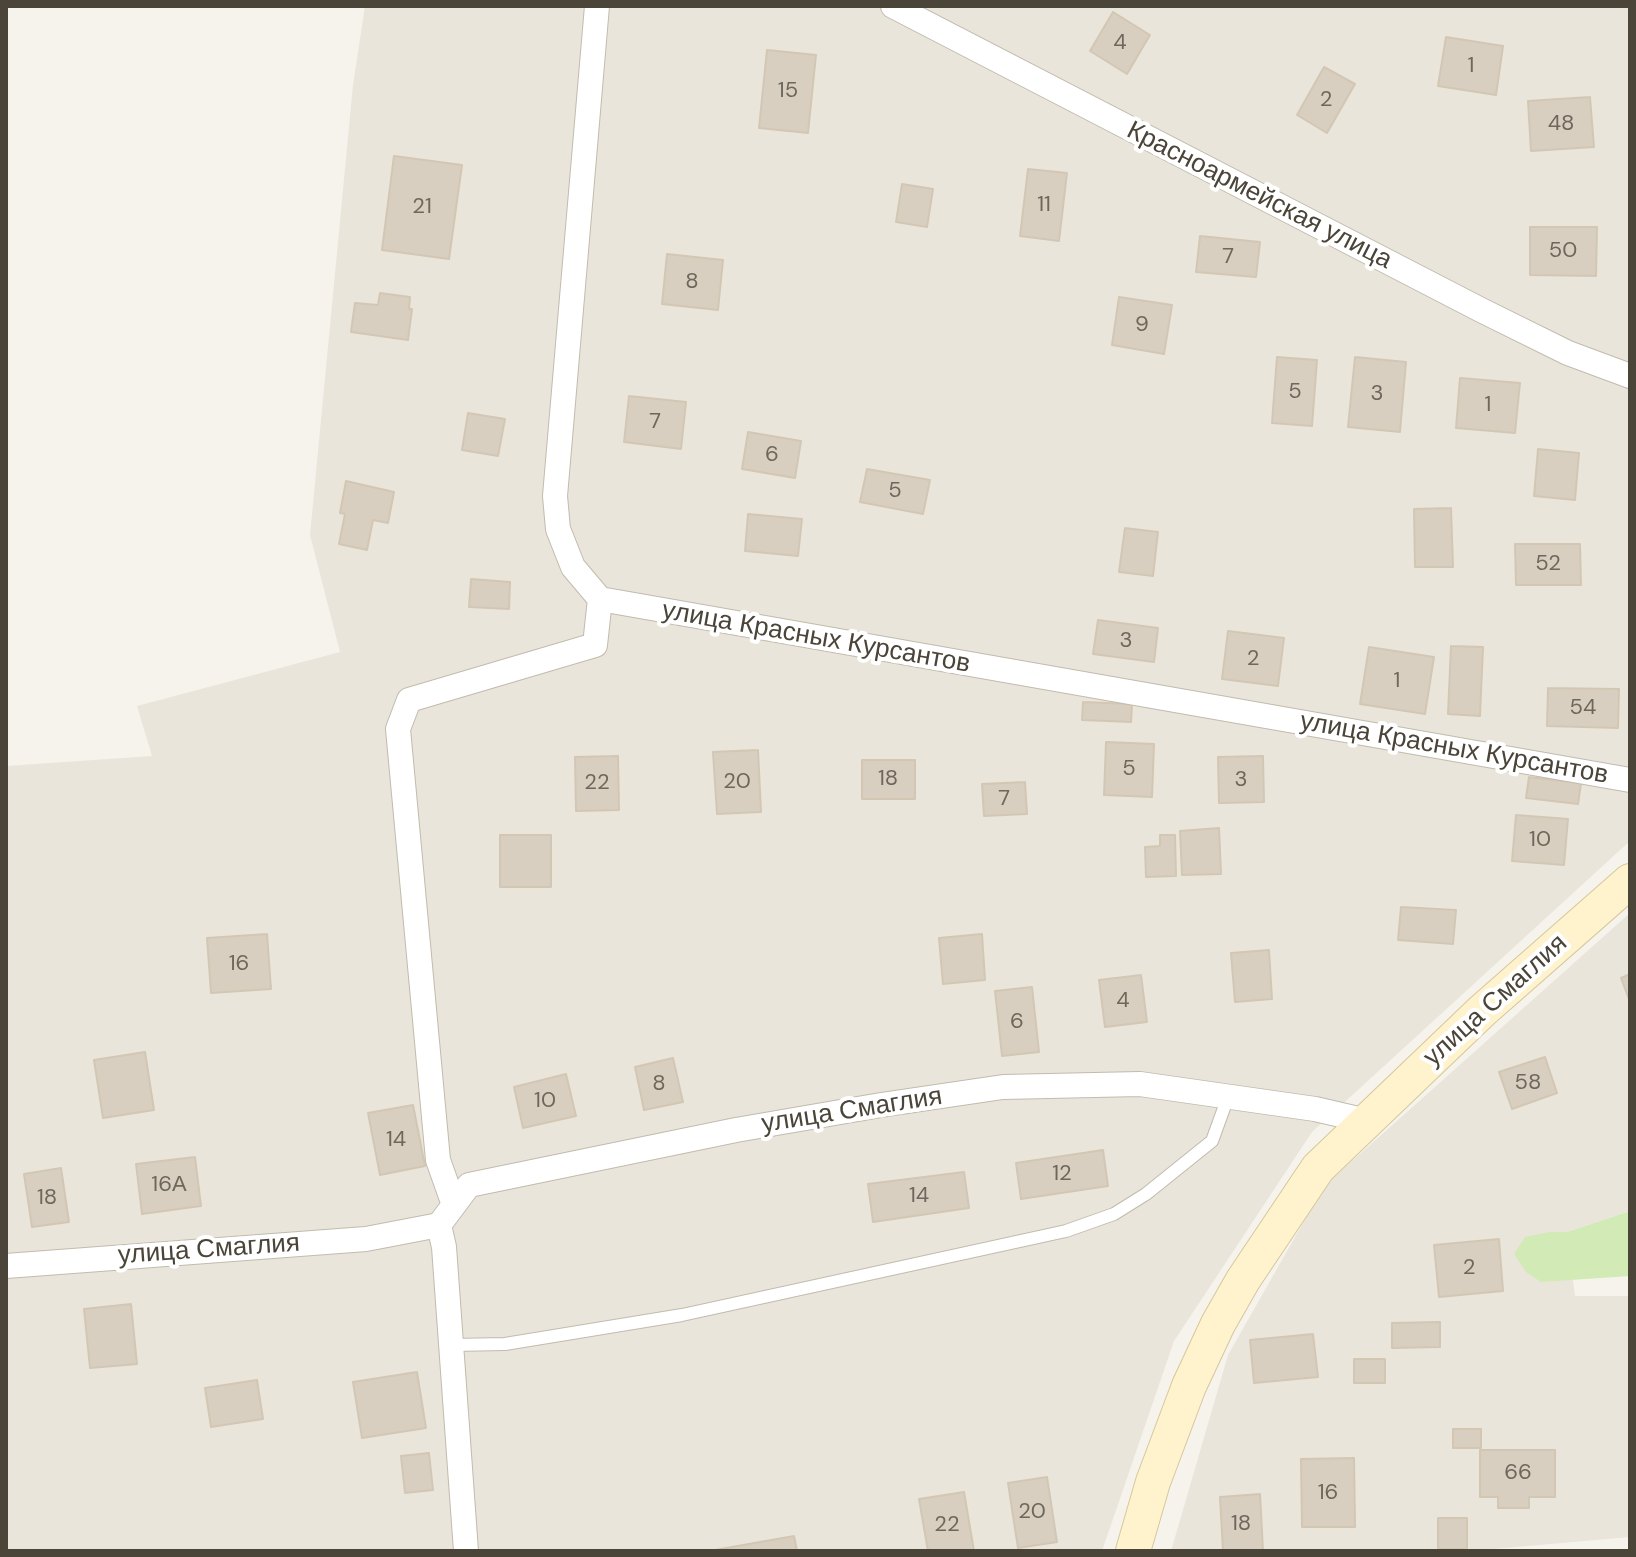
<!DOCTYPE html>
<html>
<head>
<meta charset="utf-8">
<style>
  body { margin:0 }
  #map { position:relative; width:1636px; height:1557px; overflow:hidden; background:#f6f3ec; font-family:"DM Sans",sans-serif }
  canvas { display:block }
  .frame { position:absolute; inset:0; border:8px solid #4b4439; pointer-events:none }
</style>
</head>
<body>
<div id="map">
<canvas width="1636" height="1557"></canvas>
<div class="frame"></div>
</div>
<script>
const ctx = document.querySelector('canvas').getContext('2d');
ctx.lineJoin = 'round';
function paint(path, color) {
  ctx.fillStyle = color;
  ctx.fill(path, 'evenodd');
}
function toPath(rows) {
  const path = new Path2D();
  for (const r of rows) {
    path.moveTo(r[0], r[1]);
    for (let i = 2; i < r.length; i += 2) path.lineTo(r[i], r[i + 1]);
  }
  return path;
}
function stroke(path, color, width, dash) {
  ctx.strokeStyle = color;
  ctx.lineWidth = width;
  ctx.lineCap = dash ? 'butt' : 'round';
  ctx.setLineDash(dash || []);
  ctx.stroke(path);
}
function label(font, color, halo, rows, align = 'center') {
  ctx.font = font + ' "DM Sans",sans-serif';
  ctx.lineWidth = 8;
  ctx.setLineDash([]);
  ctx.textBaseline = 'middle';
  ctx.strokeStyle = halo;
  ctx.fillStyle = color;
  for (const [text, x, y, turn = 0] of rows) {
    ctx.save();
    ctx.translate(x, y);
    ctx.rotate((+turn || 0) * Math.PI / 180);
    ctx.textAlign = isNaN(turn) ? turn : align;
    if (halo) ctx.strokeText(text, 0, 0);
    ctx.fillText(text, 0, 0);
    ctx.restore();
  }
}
paint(toPath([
  [365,6,1630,6,1630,841,1312,1132,1174,1341,1102,1551,6,1551,6,766,152,756,137,706,340,652,310,535,353,85],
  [1630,913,1630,1211,1567,1232,1575,1296,1630,1296,1630,1537,1471,1551,1171,1551,1228,1355,1324,1186]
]), '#eae5da');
paint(toPath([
  [1630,1211,1630,1276,1541,1282,1526,1272,1514,1254,1525,1237,1549,1232,1567,1232]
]), '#d2eab5');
const building = toPath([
  [1113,12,1150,35,1127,74,1090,51,1113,12],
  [1446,37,1503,46,1496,95,1438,86,1446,37],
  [767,50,816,55,808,133,759,128,767,50],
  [1324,67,1355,84,1327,133,1297,115,1324,67],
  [1590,97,1594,147,1531,151,1528,101,1590,97],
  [394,156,462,165,449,259,382,250,394,156],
  [1028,169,1067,173,1059,241,1020,236,1028,169],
  [902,184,933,189,927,227,896,222,902,184],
  [1530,227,1597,227,1596,276,1530,275,1530,227],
  [1200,236,1260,242,1256,277,1196,272,1200,236],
  [667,254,723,260,718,310,662,304,667,254],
  [380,293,410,297,409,309,412,309,408,340,351,332,355,303,378,305,380,293],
  [1119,297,1172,305,1164,354,1112,345,1119,297],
  [1277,357,1317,360,1312,426,1272,423,1277,357],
  [1355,357,1406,362,1400,432,1348,427,1355,357],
  [1460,378,1520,383,1515,433,1456,428,1460,378],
  [629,396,686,402,681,449,624,442,629,396],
  [468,413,505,419,498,456,462,450,468,413],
  [748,432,801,441,795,478,742,469,748,432],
  [1538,449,1579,453,1575,500,1534,496,1538,449],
  [867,469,930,480,923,514,860,502,867,469],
  [346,481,394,492,388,523,373,520,367,550,339,544,345,514,340,513,346,481],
  [1451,508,1453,567,1415,567,1414,509,1451,508],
  [748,514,802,519,798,556,745,551,748,514],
  [1125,528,1158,532,1153,576,1119,572,1125,528],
  [1515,544,1580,544,1581,585,1516,585,1515,544],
  [471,579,510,582,509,609,469,607,471,579],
  [1098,620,1158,628,1154,662,1093,654,1098,620],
  [1228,631,1284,638,1278,686,1222,679,1228,631],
  [1451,646,1483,647,1480,716,1448,714,1451,646],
  [1369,647,1434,657,1425,714,1360,704,1369,647],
  [1548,688,1619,689,1618,728,1547,726,1548,688],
  [1083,702,1132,704,1131,722,1082,720,1083,702],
  [1106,742,1154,744,1152,797,1104,795,1106,742],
  [758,750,761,812,717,814,713,752,758,750],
  [618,756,619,810,576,811,575,757,618,756],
  [1263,756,1264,802,1219,803,1218,757,1263,756],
  [862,760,915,760,915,799,862,799,862,760],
  [1529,777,1581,783,1578,804,1526,798,1529,777],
  [1025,782,1027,814,984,816,982,784,1025,782],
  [1516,815,1568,819,1564,865,1512,861,1516,815],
  [1219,828,1221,874,1182,875,1180,831,1219,828],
  [500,835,551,835,551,887,500,887,500,835],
  [1160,835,1175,835,1176,876,1146,877,1145,847,1160,846,1160,835],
  [1401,907,1456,910,1453,944,1398,940,1401,907],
  [267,934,271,989,211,993,207,938,267,934],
  [982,934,985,980,943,984,939,938,982,934],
  [1269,950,1272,999,1235,1002,1231,953,1269,950],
  [1630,974,1630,1002,1621,978,1630,974],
  [1141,975,1147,1022,1105,1027,1099,980,1141,975],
  [1032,987,1039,1052,1002,1056,995,991,1032,987],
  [145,1052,154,1110,103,1118,94,1060,145,1052],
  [1545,1057,1557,1093,1512,1109,1499,1072,1545,1057],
  [673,1058,683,1102,644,1110,635,1067,673,1058],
  [566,1074,576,1116,523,1128,514,1087,566,1074],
  [413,1105,425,1166,380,1175,368,1113,413,1105],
  [1103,1150,1108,1186,1021,1199,1016,1163,1103,1150],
  [195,1157,201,1206,142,1214,136,1164,195,1157],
  [61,1168,69,1222,32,1227,24,1174,61,1168],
  [964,1172,969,1208,873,1222,868,1184,964,1172],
  [1499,1239,1503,1291,1439,1297,1434,1245,1499,1239],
  [131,1304,137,1364,90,1368,84,1309,131,1304],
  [1440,1322,1440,1347,1392,1348,1392,1323,1440,1322],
  [1313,1334,1318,1377,1254,1383,1250,1340,1313,1334],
  [1354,1359,1385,1359,1385,1383,1354,1383,1354,1359],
  [417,1372,426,1428,362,1438,353,1382,417,1372],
  [257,1380,263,1419,211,1427,205,1388,257,1380],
  [1453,1429,1481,1429,1481,1448,1453,1448,1453,1429],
  [1480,1450,1555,1450,1555,1497,1529,1497,1529,1508,1498,1508,1498,1497,1480,1497,1480,1450],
  [429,1453,433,1490,405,1493,401,1456,429,1453],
  [1354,1458,1355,1527,1302,1527,1301,1459,1354,1458],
  [1047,1477,1057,1542,1018,1548,1008,1483,1047,1477],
  [964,1492,974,1551,928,1551,919,1499,964,1492],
  [1260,1494,1263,1551,1223,1551,1220,1497,1260,1494],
  [1438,1518,1467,1518,1467,1549,1438,1549,1438,1518],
  [794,1536,797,1551,716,1551,715,1550,794,1536]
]);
paint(building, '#d8cfc1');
stroke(building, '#d3c7b4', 2);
const lane = toPath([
  [452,1345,505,1344,682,1315,1066,1231,1114,1214,1146,1194,1212,1141,1228,1097]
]);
const street = toPath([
  [597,6,555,496,558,529,573,567,600,599,1630,780],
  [893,6,1481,310,1568,353,1630,376],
  [454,1205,438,1160,398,729,409,700,595,645,600,599],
  [439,1225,444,1247,466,1551],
  [6,1266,366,1239,439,1225,469,1185,736,1130,881,1105,1003,1087,1140,1084,1315,1109,1367,1121]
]);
const secondary = toPath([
  [1133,1551,1153,1482,1189,1386,1218,1324,1243,1280,1318,1168,1482,1011,1630,881]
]);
stroke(lane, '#c2bbae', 14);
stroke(street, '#c2bbae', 26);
stroke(secondary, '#d6c79b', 36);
stroke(lane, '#fff', 12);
stroke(street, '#fff', 24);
stroke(secondary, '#fff3cd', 34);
label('22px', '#6e675b', null, [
  ["4",1120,43],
  ["1",1471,66],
  ["15",788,91],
  ["2",1326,100],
  ["48",1561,124],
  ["11",1044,205],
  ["21",422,207],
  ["50",1563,251],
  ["7",1228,257],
  ["8",692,282],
  ["9",1142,325],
  ["5",1295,392],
  ["3",1377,394],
  ["1",1488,405],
  ["7",655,422],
  ["6",772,455],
  ["5",895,491],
  ["52",1548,564],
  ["3",1126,641],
  ["2",1253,659],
  ["1",1397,681],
  ["54",1583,708],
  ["5",1129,769],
  ["18",888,779],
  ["3",1241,780],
  ["20",737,782],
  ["22",597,783],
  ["7",1004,799],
  ["10",1540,840],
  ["16",239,964],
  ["4",1123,1001],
  ["6",1017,1022],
  ["58",1528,1083],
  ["8",659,1084],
  ["10",545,1101],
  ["14",396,1140],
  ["12",1062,1174],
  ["16А",169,1185],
  ["14",919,1196],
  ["18",47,1198],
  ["2",1469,1268],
  ["66",1518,1473],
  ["16",1328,1493],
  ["20",1032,1512],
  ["18",1241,1524],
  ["22",947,1525]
]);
label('26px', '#4b4439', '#fff', [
  ["Красноармейская улица",1259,196,27],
  ["улица Красных Курсантов",816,638,10],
  ["улица Красных Курсантов",1454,749,10],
  ["улица Смаглия",1496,1001,-42],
  ["улица Смаглия",852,1111,-9],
  ["улица Смаглия",209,1250,-4]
]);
</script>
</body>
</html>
